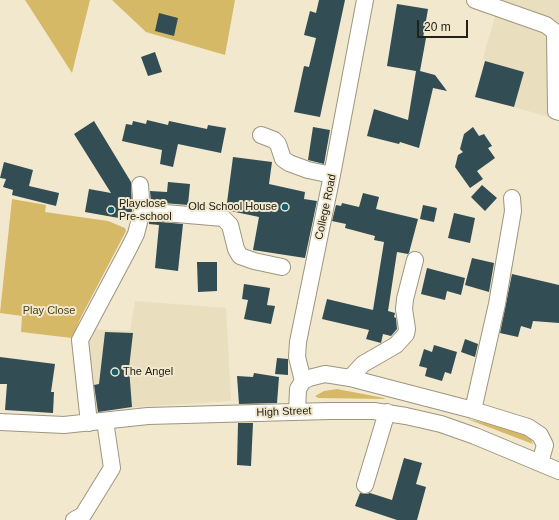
<!DOCTYPE html>
<html>
<head>
<meta charset="utf-8">
<style>
  body { margin:0 }
  #map { position:relative; width:559px; height:520px; overflow:hidden; background:#f1e8ce; font-family:Arial,sans-serif }
  canvas { display:block }
  .scale { position:absolute; left:417px; top:20px; width:51px; height:18px; box-sizing:border-box; border:2px solid #232017; border-top:0; padding-left:5px; font-size:12px; line-height:14px; white-space:nowrap; color:#232017; -webkit-text-stroke:3px #f1e8ce; paint-order:stroke }
</style>
</head>
<body>
<div id="map">
<canvas width="559" height="520"></canvas>
<div class="scale">20 m</div>
</div>
<script>
const ctx = document.querySelector('canvas').getContext('2d');
ctx.lineJoin = 'round';
function paint(path, color) {
  ctx.fillStyle = color;
  ctx.fill(path, 'evenodd');
}
function toPath(rows) {
  const path = new Path2D();
  for (const r of rows) {
    path.moveTo(r[0], r[1]);
    for (let i = 2; i < r.length; i += 2) path.lineTo(r[i], r[i + 1]);
  }
  return path;
}
function stroke(path, color, width, dash) {
  ctx.strokeStyle = color;
  ctx.lineWidth = width;
  ctx.lineCap = dash ? 'butt' : 'round';
  ctx.setLineDash(dash || []);
  ctx.stroke(path);
}
function label(font, color, halo, rows, align = 'center') {
  ctx.font = font + ' Arial,sans-serif';
  ctx.lineWidth = 4;
  ctx.setLineDash([]);
  ctx.textBaseline = 'middle';
  ctx.strokeStyle = halo;
  ctx.fillStyle = color;
  for (const [text, x, y, turn = 0] of rows) {
    ctx.save();
    ctx.translate(x, y);
    ctx.rotate((+turn || 0) * Math.PI / 180);
    ctx.textAlign = isNaN(turn) ? turn : align;
    if (halo) ctx.strokeText(text, 0, 0);
    ctx.fillText(text, 0, 0);
    ctx.restore();
  }
}
paint(toPath([
  [500,0,559,0,559,120,514,107,524,72,485,61,483,58],
  [135,301,226,308,231,401,134,407,96,413,90,386,89,345,91,329,130,331]
]), '#e9debd');
paint(toPath([
  [25,0,90,0,72,73],
  [112,0,235,0,225,55,146,32],
  [12,199,46,205,45,212,108,221,125,228,126,231,81,317,72,338,21,332,22,316,0,313],
  [337,389,384,398,385,399,318,398,315,396,324,391],
  [467,419,506,427,524,434,531,439,533,444]
]), '#d6b966');
paint(toPath([
  [319,0,345,0,320,117,294,112,304,66,309,67,316,38,304,35,310,11,316,13],
  [397,4,428,9,423,38,426,38,420,71,435,75,447,91,433,88,419,148,400,142,399,144,367,136,374,109,408,120,416,71,387,66],
  [159,13,178,18,174,36,155,31],
  [155,52,162,72,148,76,141,57],
  [485,61,524,72,514,107,475,97],
  [147,120,168,125,169,121,207,129,208,125,226,128,221,153,178,144,173,167,160,164,162,150,122,141,126,124,132,125,133,121,146,124],
  [94,121,131,182,132,210,130,220,85,212,89,189,111,193,74,134],
  [313,127,330,130,324,164,308,160],
  [473,127,479,136,484,134,492,146,488,148,495,158,477,171,483,179,470,188,455,167,458,155,463,152,460,149,464,134],
  [233,157,272,162,269,184,305,192,304,199,317,201,305,258,253,250,259,217,226,210],
  [4,162,33,170,29,186,59,193,56,206,12,195,13,190,3,187,6,179,0,178],
  [168,182,190,184,188,205,151,202,150,191,167,192],
  [482,185,497,198,485,211,471,197],
  [363,193,379,197,376,209,418,219,409,253,408,254,397,252,388,311,395,313,394,317,396,318,397,329,391,336,383,334,381,343,366,339,369,330,322,319,327,299,373,310,384,242,374,240,375,236,345,228,346,224,332,221,336,205,341,206,342,203,359,207],
  [423,205,437,208,434,222,420,219],
  [454,213,475,218,470,243,448,238],
  [149,221,183,224,178,271,155,268,159,225,149,224],
  [472,258,494,263,489,292,465,285],
  [197,262,217,262,217,291,198,292],
  [427,268,465,278,461,295,447,291,445,300,421,294],
  [512,274,559,285,559,323,533,321,531,329,521,326,518,337,500,333],
  [244,284,270,288,267,305,275,306,271,324,244,319,248,300,242,299],
  [105,332,133,333,129,368,132,407,98,412,94,385,99,384],
  [465,339,478,344,475,357,461,352],
  [434,345,457,352,451,374,445,372,442,381,425,376,427,368,419,366,424,349,432,352],
  [0,357,55,364,51,392,54,392,53,413,5,410,7,384,0,384],
  [277,358,288,359,288,375,275,374],
  [254,373,279,377,277,403,239,404,237,376,253,377],
  [238,423,253,423,251,466,237,465],
  [404,458,422,463,416,484,426,487,417,520,397,520,355,506,360,493,367,494,370,493,392,500]
]), '#324d54');
const minor = toPath([
  [475,0,546,25,555,32,556,111,559,112],
  [261,135,274,140,278,144,283,159,289,163,308,170,332,175],
  [140,185,142,211,223,218,230,225,236,249,240,256,254,261,282,267],
  [350,378,363,364,396,345,406,334,407,329,404,309,405,299,415,260],
  [303,381,297,357,298,342,332,175,365,0],
  [473,410,497,304,513,211,512,198],
  [297,412,298,389,303,381,309,378,325,374,350,378,473,410,528,427,540,435,545,445,540,463],
  [0,422,64,425,148,416,329,411,374,411,406,416,441,424,475,436,559,471],
  [89,423,80,340,129,248,136,234,142,211],
  [365,485,387,412],
  [74,520,83,515,112,468,105,421]
]);
stroke(minor, '#9e957e', 18);
stroke(minor, '#fff', 16);
for (const [x, y, r, color] of [
  [285,207,4,"#175f6f"],
  [111,210,4,"#175f6f"],
  [115,372,4,"#175f6f"]
]) {
  const dot = new Path2D();
  dot.arc(x, y, r, 0, 2 * Math.PI);
  ctx.fillStyle = color;
  ctx.fill(dot);
  stroke(dot, '#f1e8ce', 1.5);
}
label('11px', '#232017', '#f1e8ce', [
  ["Playclose",119,204],
  ["Pre-school",119,217],
  ["Old School House",277,207,"right"],
  ["The Angel",123,372]
], 'left');
label('11px', '#232017', '#f1e8ce', [
  ["College Road",326,207,-78],
  ["High Street",284,412,-2]
]);
label('11px', '#4c3f18', '#f1e8ce', [
  ["Play Close",49,311]
]);
</script>
</body>
</html>
